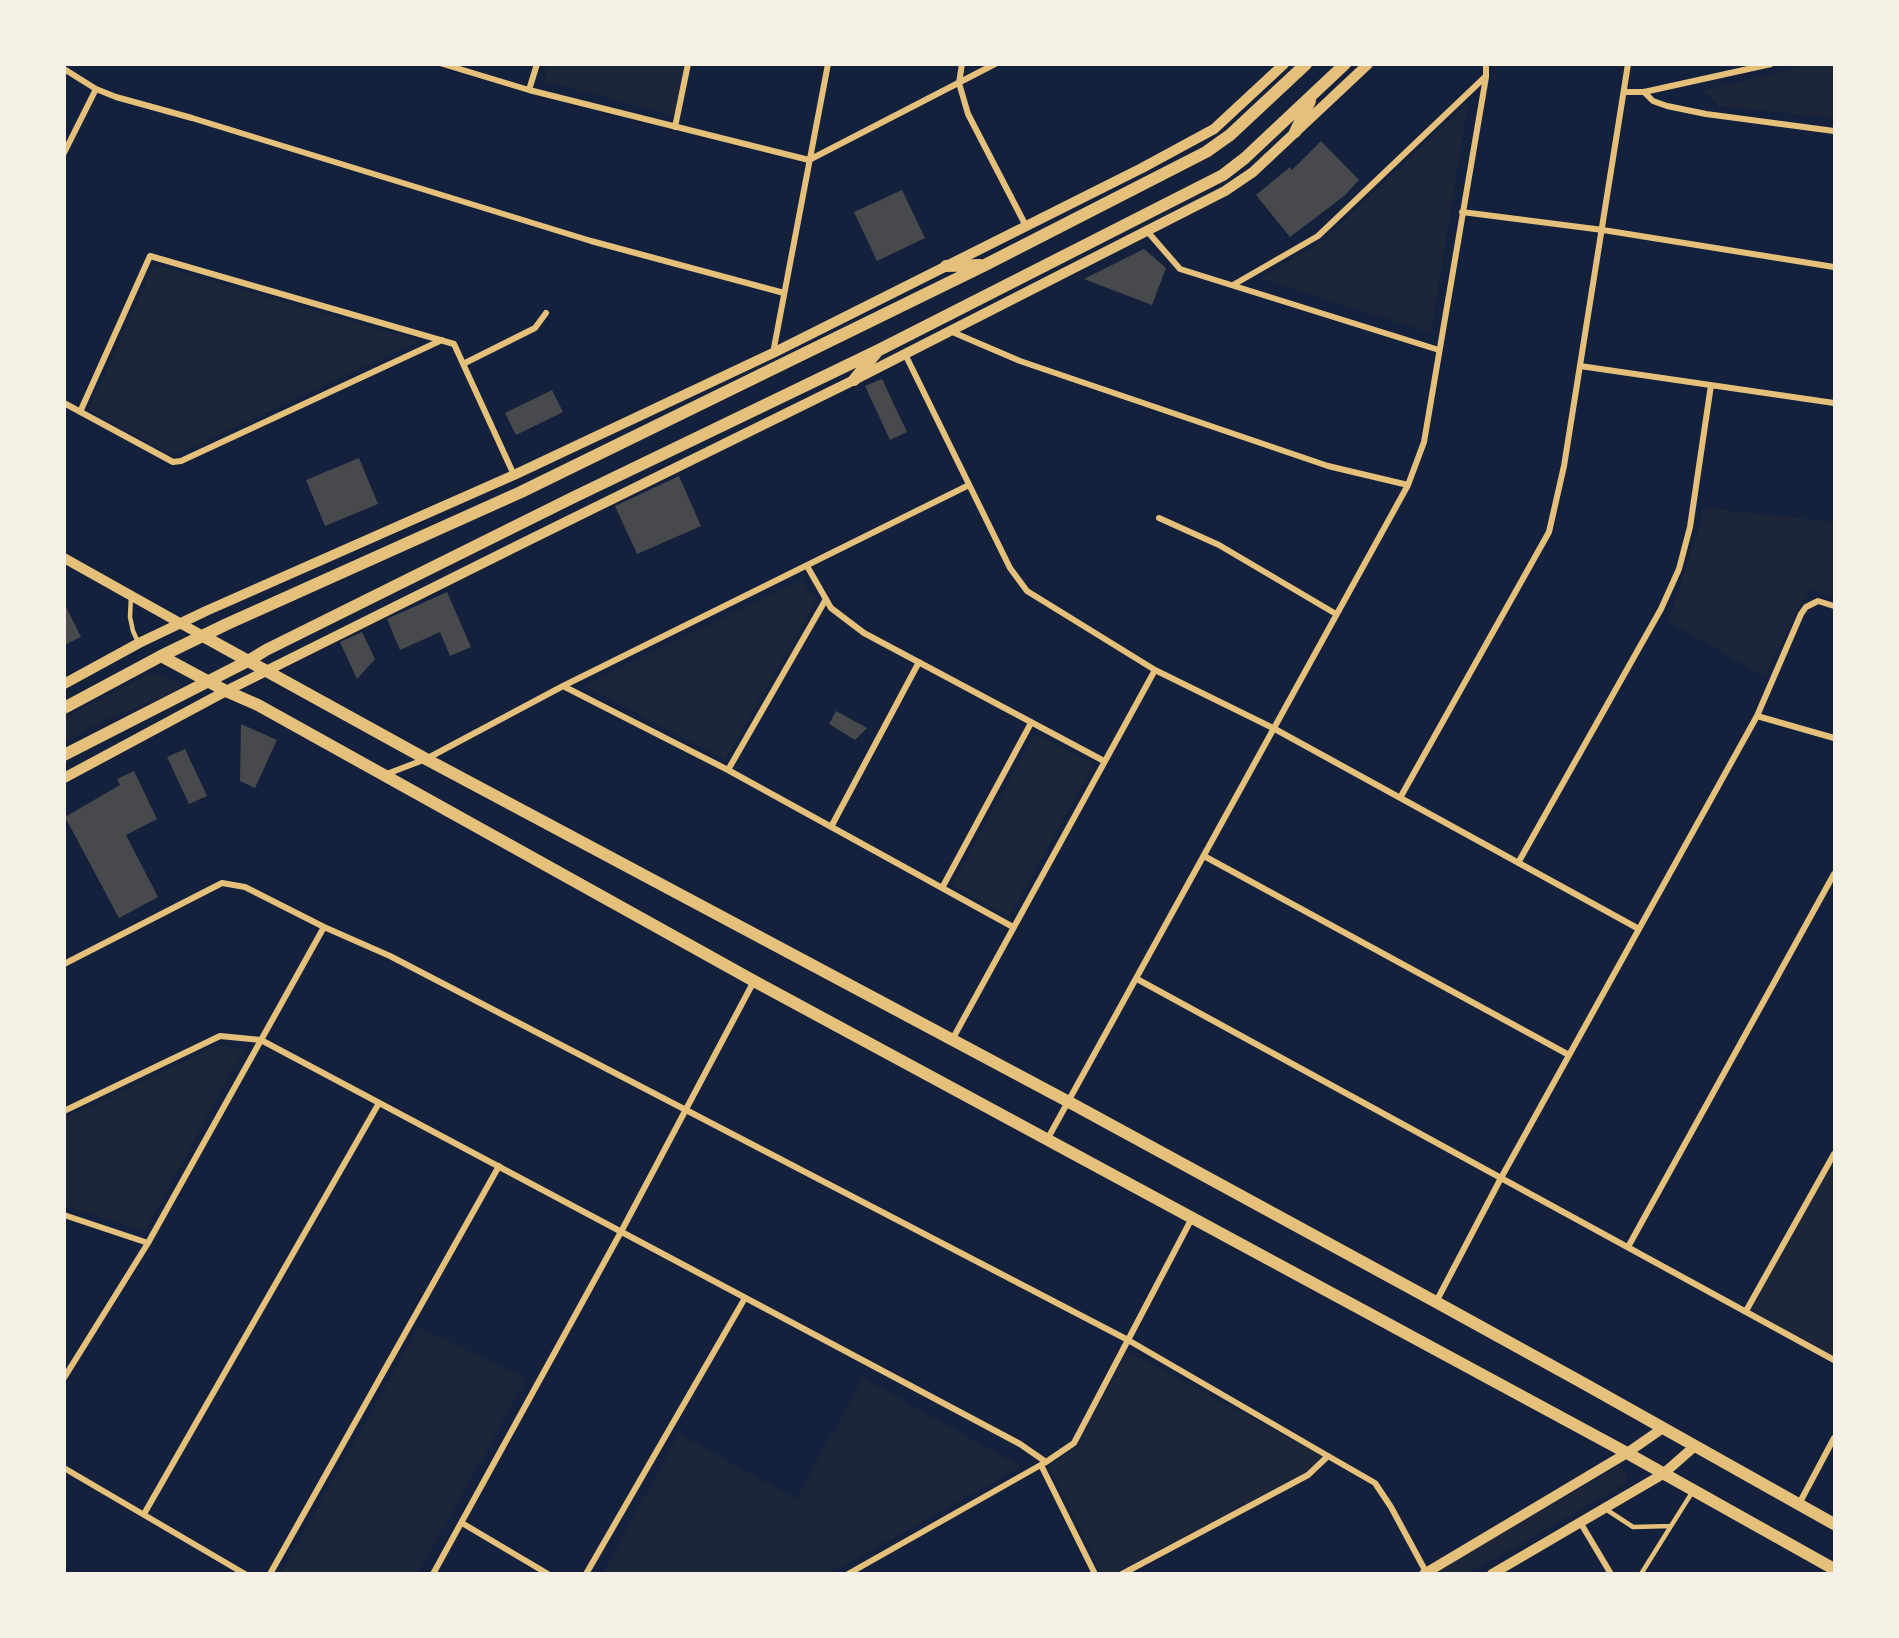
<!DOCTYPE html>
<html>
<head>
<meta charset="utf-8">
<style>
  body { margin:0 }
  #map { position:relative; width:1899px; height:1638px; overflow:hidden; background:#14213d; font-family:"Libre Baskerville",serif }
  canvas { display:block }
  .frame { position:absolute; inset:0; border:66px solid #f6f1e7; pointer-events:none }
</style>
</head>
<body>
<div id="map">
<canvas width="1899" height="1638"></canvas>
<div class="frame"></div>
</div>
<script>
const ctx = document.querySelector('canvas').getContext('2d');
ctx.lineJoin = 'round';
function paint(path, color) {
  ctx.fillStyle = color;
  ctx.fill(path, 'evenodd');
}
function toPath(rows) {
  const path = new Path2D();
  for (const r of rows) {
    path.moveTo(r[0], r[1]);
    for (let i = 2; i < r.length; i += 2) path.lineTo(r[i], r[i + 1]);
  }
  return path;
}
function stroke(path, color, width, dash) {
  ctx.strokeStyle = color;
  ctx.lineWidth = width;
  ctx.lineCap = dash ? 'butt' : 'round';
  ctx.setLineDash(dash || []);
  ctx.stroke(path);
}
paint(toPath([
  [548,65,686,65,676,116,544,81],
  [1800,65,1834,65,1834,118,1720,106,1702,90,1766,76],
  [1468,103,1431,333,1261,278,1321,242],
  [154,264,419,341,173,456,89,410],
  [1705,508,1834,522,1834,597,1809,589,1764,676,1668,621],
  [801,580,817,600,725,760,584,685],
  [152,673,183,684,162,698,102,721,65,742,65,717],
  [1035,734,1094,764,1009,917,952,885],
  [218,1045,243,1049,145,1231,65,1206,65,1118],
  [1834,1154,1834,1359,1746,1311],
  [419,1327,526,1379,418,1573,281,1573],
  [1127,1351,1323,1456,1304,1474,1112,1574,1101,1573,1048,1466,1077,1447],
  [863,1378,1021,1467,830,1573,603,1573,679,1434,796,1499],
  [1617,1467,1627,1470,1627,1483,1469,1573,1432,1574]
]), '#1d2539');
paint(toPath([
  [1321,141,1359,180,1344,196,1290,237,1256,195,1290,167,1292,170],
  [902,190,925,238,877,261,854,212],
  [1144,249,1166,268,1152,305,1084,279],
  [882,379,907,432,890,440,865,386],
  [552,390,563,412,516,435,505,413],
  [359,458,378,504,325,526,306,480],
  [679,476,701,526,637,554,615,506],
  [447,592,471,647,450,656,440,632,400,650,387,619],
  [64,603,81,637,64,645],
  [362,632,375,659,357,679,340,642],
  [836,711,867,728,855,740,829,724],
  [241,724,277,740,255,788,240,781],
  [185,749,207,796,189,804,167,757],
  [134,771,157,819,126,835,158,897,119,918,65,817,120,785,117,779]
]), '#48494c');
stroke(toPath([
  [131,596,130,617,133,631,138,642],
  [1604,1508,1633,1527,1671,1526,1693,1491],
  [1641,1574,1671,1526]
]), '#e5c07b', 4.5);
stroke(toPath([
  [443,64,529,90,809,160,995,64],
  [962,64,959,83,968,114,1026,226],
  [64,69,96,89,116,97,192,118,591,241,784,293],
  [529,90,537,64],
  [1625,92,1644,92,1771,64],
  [1644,92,1653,101,1667,106,1706,114,1834,131],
  [675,127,688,64],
  [64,153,96,89],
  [1462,212,1603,230,1834,267],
  [1147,231,1180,269,1439,350],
  [1233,285,1318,236,1485,77],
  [950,331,1020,361,1328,466,1408,485],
  [773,353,828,64],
  [905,354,1010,568,1027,591,1155,670,1273,728,1639,929],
  [463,364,535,328,546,313],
  [1580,366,1834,403],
  [64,403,173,462,181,461,442,340],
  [80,412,150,256,454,344,514,475],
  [1159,518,1219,545,1336,614],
  [807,566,831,608,864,633,1104,761],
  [563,686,728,770,1013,927],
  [1757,716,1834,738],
  [728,770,826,599],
  [384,775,426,759,563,686,969,485],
  [1400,798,1549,532,1564,466,1628,64],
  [831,827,919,662],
  [1204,856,1569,1055],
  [1518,863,1661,609,1679,569,1690,527,1711,385],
  [942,888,1031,723],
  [64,964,222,883,245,887,324,927,390,956,1128,1340,1328,1456,1375,1483,1391,1507,1426,1572],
  [1137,979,1834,1360],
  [952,1040,1155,670],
  [64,1111,220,1036,261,1040,1020,1444,1046,1462],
  [1048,1138,1408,485,1424,442,1486,77,1486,64],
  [64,1215,148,1243],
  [1628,1247,1834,874],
  [1436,1302,1501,1178,1757,716,1801,614,1806,607,1818,601,1834,606],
  [1746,1311,1834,1154],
  [64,1378,148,1243,324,927],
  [1041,1465,1095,1574],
  [64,1468,245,1574],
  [1799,1504,1834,1438],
  [144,1514,379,1103],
  [1580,1522,1611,1574],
  [462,1523,548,1574],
  [270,1574,499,1166],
  [433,1574,622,1230,754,981],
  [586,1574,745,1298],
  [848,1574,1046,1462,1074,1443,1192,1218],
  [1122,1574,1308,1475,1328,1456]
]), '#e5c07b', 6);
stroke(toPath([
  [64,558,203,636],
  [64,684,139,643,206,611,514,475,773,353,1142,168,1214,129,1284,64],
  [64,778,226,691,523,543,854,380,1225,191,1253,172,1368,64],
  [1424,1574,1627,1453,1663,1428],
  [1492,1574,1663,1474,1695,1446]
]), '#e5c07b', 10);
stroke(toPath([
  [1295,132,1310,101],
  [946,266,980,265],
  [854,380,876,353],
  [203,636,426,759,1069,1102,1436,1302,1583,1383,1834,1524],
  [161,656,226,691,258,705,754,981,1627,1453,1834,1569],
  [64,708,161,656,227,624,521,492,985,265,1206,152,1230,135,1306,64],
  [64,755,248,661,266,650,572,498,879,350,1223,175,1245,158,1345,64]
]), '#e5c07b', 12);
</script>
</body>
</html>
